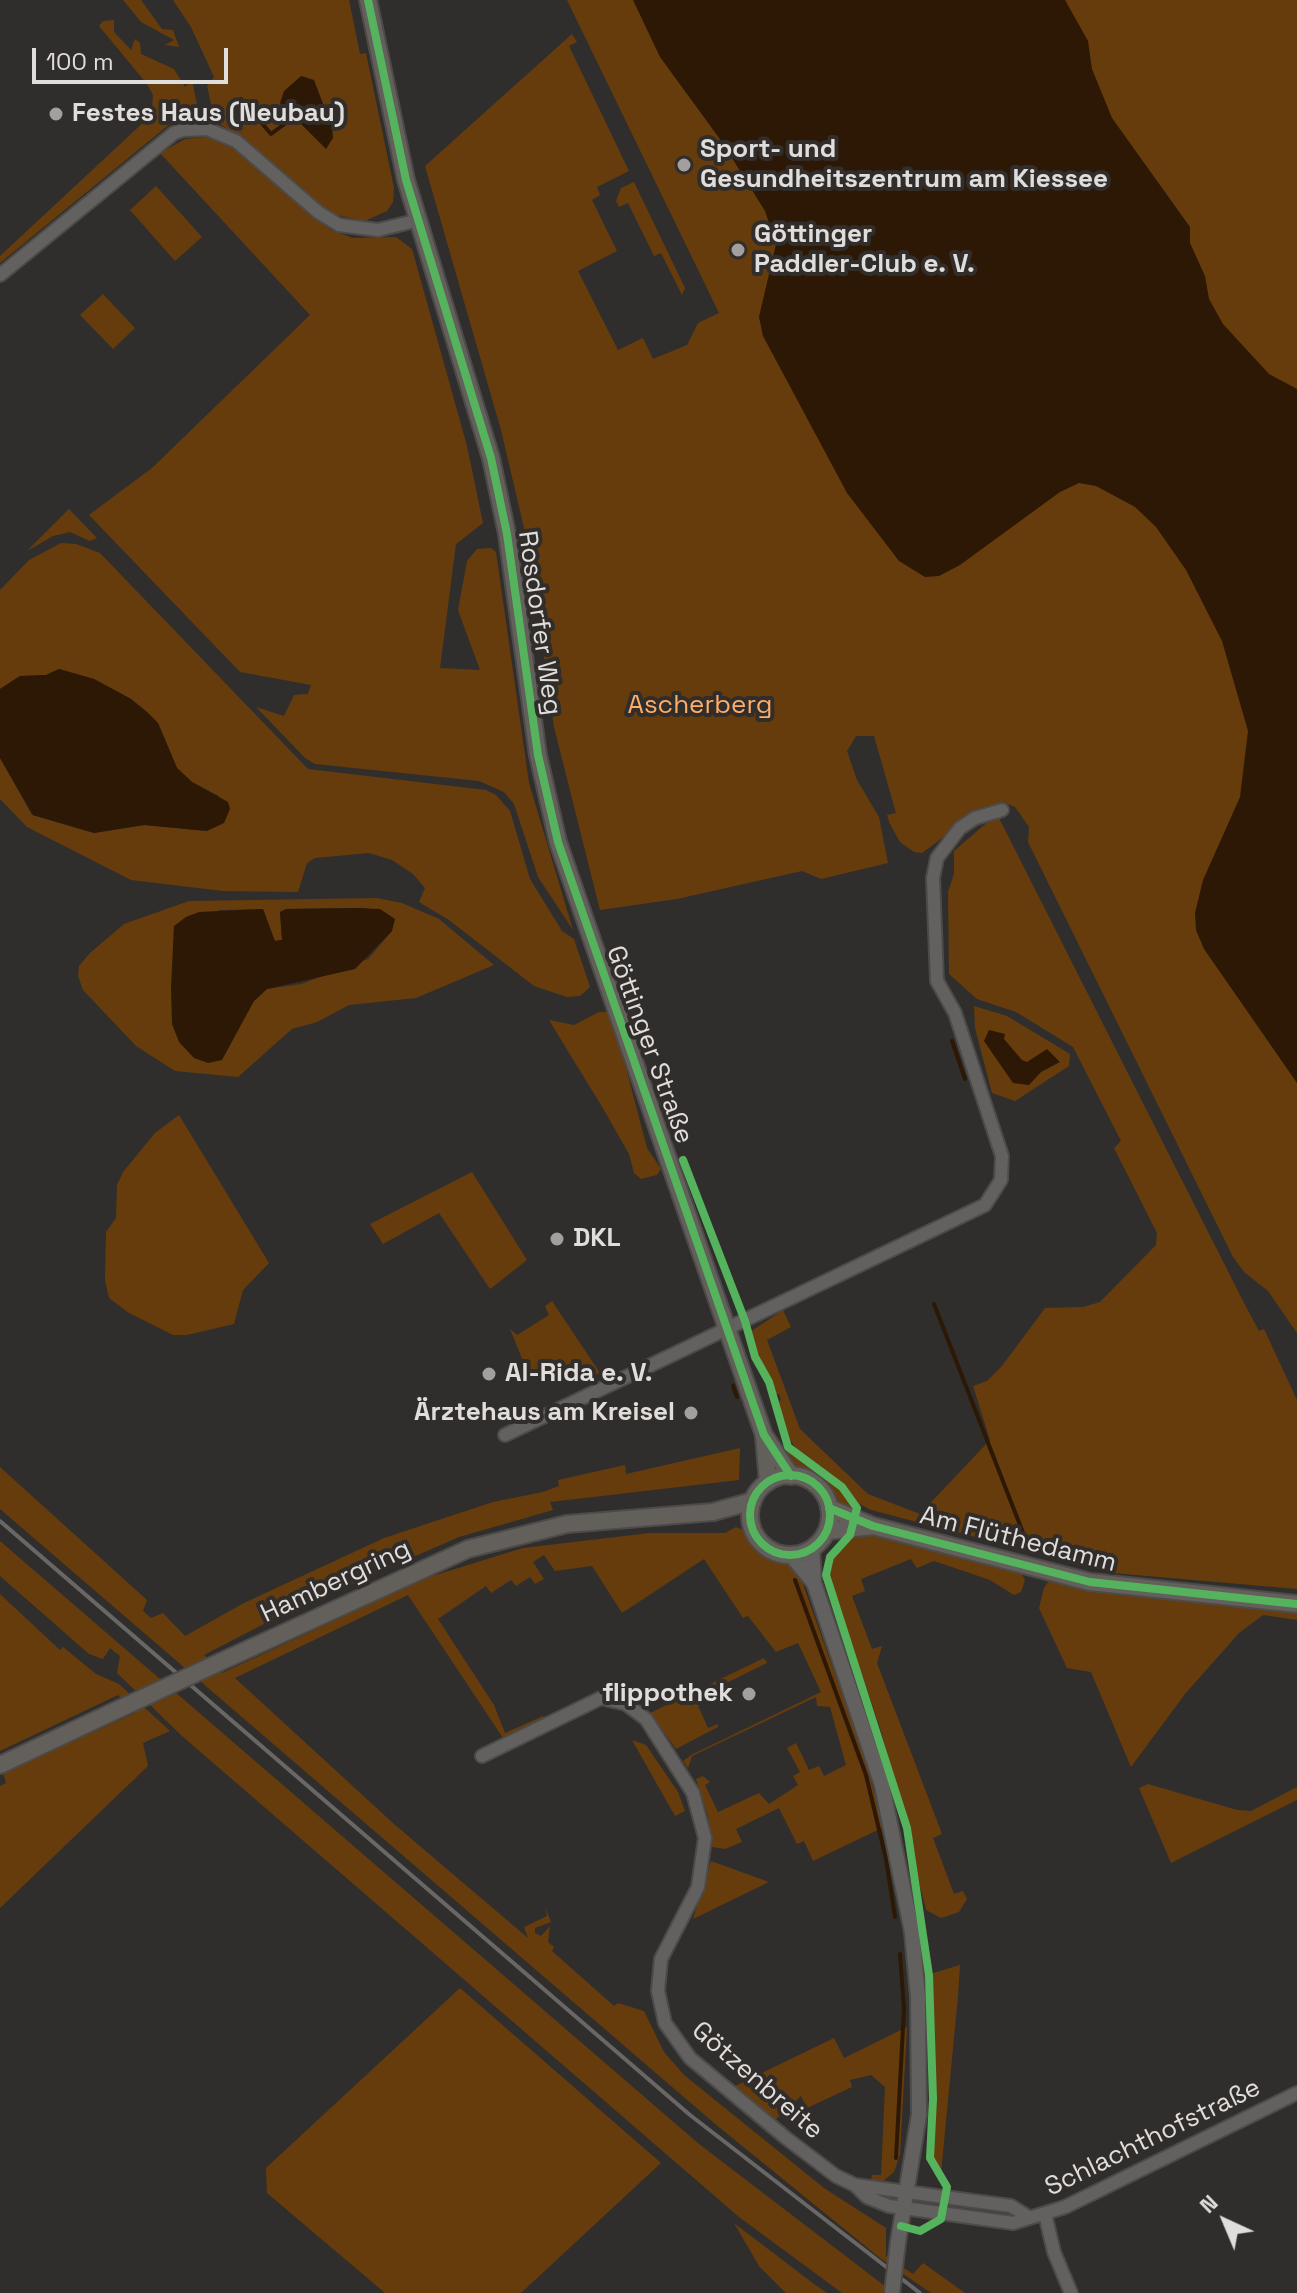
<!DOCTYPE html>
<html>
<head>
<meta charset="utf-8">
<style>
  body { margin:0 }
  #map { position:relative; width:1297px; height:2293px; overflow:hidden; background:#302e2c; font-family:"Space Grotesk",sans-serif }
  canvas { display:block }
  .north { position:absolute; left:1185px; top:2181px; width:80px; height:80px; -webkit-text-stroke:6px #312d2b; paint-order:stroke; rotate:316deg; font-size:22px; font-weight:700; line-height:32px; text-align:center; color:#e0dedc }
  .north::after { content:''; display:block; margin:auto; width:28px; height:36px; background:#e0dedc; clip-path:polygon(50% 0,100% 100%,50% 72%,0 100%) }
  .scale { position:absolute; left:32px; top:48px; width:196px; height:36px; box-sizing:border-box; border:4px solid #e0dedc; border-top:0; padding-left:10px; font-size:24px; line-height:28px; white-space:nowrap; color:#e0dedc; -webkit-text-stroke:6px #312d2b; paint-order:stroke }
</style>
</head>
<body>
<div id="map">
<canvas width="1297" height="2293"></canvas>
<div class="north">N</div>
<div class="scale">100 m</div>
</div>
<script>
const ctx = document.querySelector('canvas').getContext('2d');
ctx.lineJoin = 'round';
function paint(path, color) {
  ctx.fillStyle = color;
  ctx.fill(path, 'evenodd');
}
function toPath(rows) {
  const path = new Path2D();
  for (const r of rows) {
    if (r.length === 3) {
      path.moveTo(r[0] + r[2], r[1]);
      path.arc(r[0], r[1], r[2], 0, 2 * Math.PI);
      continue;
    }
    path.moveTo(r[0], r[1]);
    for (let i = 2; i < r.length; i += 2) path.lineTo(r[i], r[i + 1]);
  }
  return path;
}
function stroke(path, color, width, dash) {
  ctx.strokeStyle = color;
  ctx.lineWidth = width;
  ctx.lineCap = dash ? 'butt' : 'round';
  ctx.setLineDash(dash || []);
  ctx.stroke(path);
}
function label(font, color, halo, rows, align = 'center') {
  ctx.font = font + ' "Space Grotesk",sans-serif';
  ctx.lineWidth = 8;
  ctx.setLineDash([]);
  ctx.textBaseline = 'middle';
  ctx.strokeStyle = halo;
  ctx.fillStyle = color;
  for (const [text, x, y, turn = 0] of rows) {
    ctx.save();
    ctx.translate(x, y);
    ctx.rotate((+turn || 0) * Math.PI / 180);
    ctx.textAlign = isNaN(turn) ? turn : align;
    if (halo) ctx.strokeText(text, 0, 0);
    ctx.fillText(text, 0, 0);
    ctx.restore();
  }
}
paint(toPath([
  [123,0,141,0,162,29,173,30,179,47,165,45,174,40,141,22],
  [173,0,349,0,360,54,366,53,394,188,393,202,387,211,365,221,336,215,316,202,241,137,215,121,207,86,214,77,191,27],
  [567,0,1297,0,1297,1333,1268,1291,1244,1272,1233,1257,1028,842,1029,827,1015,807,1005,803,977,812,922,853,914,852,900,842,890,824,887,815,896,813,874,736,856,736,847,751,857,780,879,817,888,863,821,879,802,871,677,899,600,910,554,727,528,545,501,430,425,166,572,34,577,42,569,46,629,171,597,187,600,195,592,200,617,251,578,271,618,350,643,338,653,359,687,345,698,323,719,313],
  [114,20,114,32,131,50,135,39,140,43,141,54,174,69,185,87,192,80,199,114,190,124,183,126,176,119,0,263,0,256,147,119,152,108,153,95,147,84,99,26,103,21],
  [207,137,233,147,331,230,353,238,396,237,412,249,467,446,483,523,456,544,440,668,480,670,458,610,467,561,477,549,491,548,496,552,529,783,573,930,538,877,514,804,504,792,479,781,315,764,305,758,256,707,284,716,294,695,308,694,311,685,240,672,89,515,152,468,310,315,160,153,185,139],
  [634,182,685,288,682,295,661,253,654,256,628,203,619,207,616,201,621,188],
  [156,186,202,237,175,261,130,210],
  [103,294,135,328,113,349,80,315],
  [69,509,97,538,90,541,70,532,53,536,27,551],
  [61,543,76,544,100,553,308,769,486,790,496,795,510,811,530,879,562,931,574,939,590,987,580,996,567,997,534,986,449,920,419,902,425,888,413,874,392,860,369,853,315,858,307,863,298,892,223,891,131,880,27,827,0,799,0,758,32,815,94,833,144,825,207,831,219,796,192,782,177,768,158,723,147,712,131,699,94,679,59,669,46,675,20,676,0,689,0,590,29,560],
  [997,814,1243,1301,1259,1331,1264,1329,1297,1400,1297,1589,1113,1573,871,1510,858,1503,842,1484,797,1450,787,1435,777,1402,781,1400,779,1394,775,1394,756,1356,750,1332,783,1310,791,1327,767,1340,800,1429,868,1494,920,1514,990,1440,973,1386,987,1381,1002,1366,1045,1308,1083,1307,1100,1302,1156,1245,1157,1233,1114,1148,1121,1141,1073,1047,1016,1012,977,999,949,974,948,892,954,874,954,851],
  [376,898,402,903,439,919,494,965,416,998,349,1005,317,1022,292,1029,238,1077,175,1071,136,1046,83,990,78,976,79,966,90,953,124,924,189,901],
  [358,908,380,910,392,931,368,959,301,984,267,989,254,1001,172,1024,174,926,220,910,263,909,274,941,282,940,280,912,286,909],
  [974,1006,1007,1016,1070,1054,1069,1066,1015,1101,992,1093,975,1028],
  [599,1012,606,1012,613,1018,647,1148,661,1169,657,1175,641,1179,634,1173,629,1154,604,1110,549,1020,574,1025],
  [179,1115,269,1263,243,1290,234,1324,187,1335,173,1335,129,1313,109,1298,105,1280,106,1232,116,1218,117,1185,123,1172,155,1133],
  [472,1172,527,1260,490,1289,439,1213,383,1244,370,1224],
  [552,1301,600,1373,586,1379,545,1371,530,1378,510,1329,517,1335,549,1315,545,1306],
  [740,1448,739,1480,550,1502,553,1510,459,1537,285,1613,204,1655,222,1673,426,1578,523,1548,650,1533,725,1533,736,1527,748,1532,764,1552,788,1562,800,1576,863,1752,884,1827,813,1861,804,1841,797,1844,779,1808,736,1829,742,1842,725,1849,712,1847,708,1816,696,1779,703,1776,710,1782,705,1785,718,1812,759,1793,769,1804,798,1785,793,1776,800,1772,787,1748,796,1743,809,1770,819,1766,824,1776,846,1765,830,1707,817,1706,816,1697,692,1756,688,1768,683,1761,691,1755,821,1692,798,1643,776,1652,748,1616,743,1618,704,1559,622,1613,592,1566,555,1571,544,1555,533,1562,544,1579,535,1584,530,1577,516,1586,511,1580,491,1593,486,1586,438,1619,494,1705,505,1733,543,1716,544,1719,503,1738,408,1595,235,1678,394,1824,528,1938,524,1927,547,1916,545,1907,551,1922,535,1928,535,1933,541,1936,550,1926,548,1942,554,1947,552,1951,614,2006,618,2003,644,2011,664,2052,684,2075,824,2188,886,2228,886,2256,913,2274,923,2263,965,2293,931,2293,880,2258,714,2123,0,1509,0,1467,147,1600,143,1611,151,1618,163,1613,185,1636,244,1603,384,1538,493,1502,543,1492,559,1486,558,1480,625,1465,626,1474],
  [790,1451,843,1491,851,1503,851,1511,835,1503,819,1480,793,1467,782,1453],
  [857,1534,910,1540,1020,1571,1025,1580,1021,1592,1014,1595,990,1580,934,1561,917,1568,911,1559,861,1579,865,1591,852,1596,872,1649,882,1646,877,1663,942,1834,933,1838,954,1894,963,1891,967,1899,959,1912,941,1918,926,1910,882,1734,829,1576,833,1558],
  [0,1541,699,2144,894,2293,842,2293,739,2217,182,1736,117,1673,120,1656,110,1648,103,1659,89,1654,0,1576],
  [1056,1581,1153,1598,1279,1608,1297,1611,1297,1620,1263,1615,1239,1633,1185,1694,1131,1767,1091,1672,1067,1668,1039,1608,1044,1588,1048,1582],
  [0,1594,60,1650,63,1647,96,1674,119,1684,170,1731,143,1743,148,1766,0,1908,0,1786,6,1783,3,1773,135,1713,118,1695,0,1751],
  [764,1658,767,1663,704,1694,707,1701,698,1706,708,1728,718,1724,718,1727,676,1749,650,1713],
  [632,1740,646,1745,678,1792,685,1811,675,1816],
  [1148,1784,1237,1810,1251,1811,1297,1787,1297,1800,1171,1863,1139,1788],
  [711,1861,769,1882,693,1919],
  [960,1965,958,1996,941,2173,932,2158,934,2042,930,1974],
  [460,1988,661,2163,521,2293,385,2293,267,2193,266,2168],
  [907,2027,900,2154,894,2172,882,2182,876,2183,871,2179,872,2175,881,2175,885,2087,871,2075,850,2080,852,2087,807,2108,801,2096,775,2120,733,2087,834,2038,844,2058],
  [734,2223,814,2284,827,2293,786,2293,759,2266]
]), '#663c0d');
paint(toPath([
  [633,0,1065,0,1088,41,1092,69,1112,118,1190,227,1190,243,1205,276,1209,299,1223,324,1269,374,1297,389,1297,1083,1204,949,1196,930,1195,913,1203,880,1240,797,1248,731,1222,641,1186,570,1156,527,1135,507,1096,486,1079,483,1060,492,960,565,939,576,925,577,899,561,847,493,763,336,759,317,776,244,765,211,722,142,660,57],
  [301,76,314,80,325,109,331,115,333,138,326,149,280,103,284,91],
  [59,669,94,679,131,699,147,712,158,723,177,768,192,782,228,802,230,809,224,823,207,831,144,825,94,833,33,815,0,758,0,689,20,676,46,675],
  [358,908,380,909,395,919,392,931,355,969,267,989,254,1001,222,1060,208,1063,194,1058,179,1042,172,1024,171,988,174,926,186,917,199,912,263,909,275,941,282,940,280,912,286,909],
  [989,1030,1005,1034,1004,1039,1022,1060,1027,1062,1047,1049,1060,1062,1041,1072,1029,1085,1013,1083,984,1041]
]), '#2d1805');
stroke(toPath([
  [241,99,271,134,294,117],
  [952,1041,965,1079],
  [934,1304,1027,1543],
  [733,1386,737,1397],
  [795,1580,866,1775,886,1859,895,1917],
  [896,2158,904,2009,900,1954]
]), '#2d1805', 4);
const minor = toPath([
  [0,275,174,133,183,130,207,129,236,141,318,212,339,225,378,230,419,220],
  [505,1435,985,1205,1001,1180,1002,1156,955,1013,937,981,933,878,937,858,960,828,975,818,1002,810],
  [482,1756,601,1698,626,1704,646,1719,693,1793,705,1838,698,1887,661,1959,658,1991,665,2023,690,2058,786,2138,836,2176,855,2185,867,2197,889,2206,1013,2223,1065,2207,1297,2093],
  [855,2185,1011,2206,1027,2216],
  [1045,2214,1054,2252,1071,2293]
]);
const tertiary = toPath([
  [812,1548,814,1583,882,1785,912,1932,918,1997,919,2115,898,2242],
  [791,1555,814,1583]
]);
const secondary = toPath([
  [368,0,406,180,491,458,507,534,538,755,558,842,764,1435,791,1476],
  [764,1437,768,1482],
  [790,1515,40],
  [829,1508,873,1526,1090,1582,1297,1604],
  [827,1531,873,1526],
  [220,1662,468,1549,567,1524,713,1512,753,1501],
  [0,1765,119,1709]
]);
stroke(minor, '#4c4b49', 16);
stroke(tertiary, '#4c4b49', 18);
stroke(secondary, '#4c4b49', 20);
stroke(minor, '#626160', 12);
stroke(tertiary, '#626160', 14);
stroke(secondary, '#635f5b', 16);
stroke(toPath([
  [0,1521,690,2115,920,2293]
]), '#686766', 4);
const tertiaryBridge = toPath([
  [892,2293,898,2242]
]);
const secondaryBridge = toPath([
  [119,1709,220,1662]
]);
stroke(tertiaryBridge, '#4c4b49', 18, []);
stroke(secondaryBridge, '#4c4b49', 20, []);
stroke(tertiaryBridge, '#626160', 14);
stroke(secondaryBridge, '#635f5b', 16);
stroke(toPath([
  [368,0,406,180,491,458,507,534,538,755,558,842,764,1435,791,1476],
  [683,1160,745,1321,755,1357,769,1382,788,1447,842,1487,857,1508,850,1535,830,1557,826,1575,907,1828,929,1975,933,2099,930,2158,947,2187,941,2219,920,2231,901,2226],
  [790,1515,40],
  [829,1508,873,1526,1090,1582,1297,1604]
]), '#56b35d', 8);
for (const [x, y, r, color] of [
  [56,114,8,"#a2a09e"],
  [684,165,8,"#a2a09e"],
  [738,250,8,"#a2a09e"],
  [557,1239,8,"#a2a09e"],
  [489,1374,8,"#a2a09e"],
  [691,1413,8,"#a2a09e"],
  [749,1694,8,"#a2a09e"]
]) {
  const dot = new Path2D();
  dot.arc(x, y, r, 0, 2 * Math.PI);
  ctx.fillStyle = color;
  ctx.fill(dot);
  stroke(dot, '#312d2b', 3);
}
label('bold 26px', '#e0dedc', '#312d2b', [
  ["Festes Haus (Neubau)",72,114],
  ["Sport- und",700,150],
  ["Gesundheitszentrum am Kiessee",700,180],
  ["Göttinger",754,235],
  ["Paddler-Club e. V.",754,265],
  ["DKL",573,1239],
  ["Al-Rida e. V.",505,1374],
  ["Ärztehaus am Kreisel",675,1413,"right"],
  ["flippothek",733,1694,"right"]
], 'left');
label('26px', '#e0dedc', '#312d2b', [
  ["Rosdorfer Weg",539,623,82],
  ["Göttinger Straße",649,1045,70],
  ["Am Flüthedamm",1018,1540,14],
  ["Hambergring",336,1582,-25],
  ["Götzenbreite",757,2081,41],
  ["Schlachthofstraße",1153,2138,-26]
]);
label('26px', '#fdae69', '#312d2b', [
  ["Ascherberg",700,706]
]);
</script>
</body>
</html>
